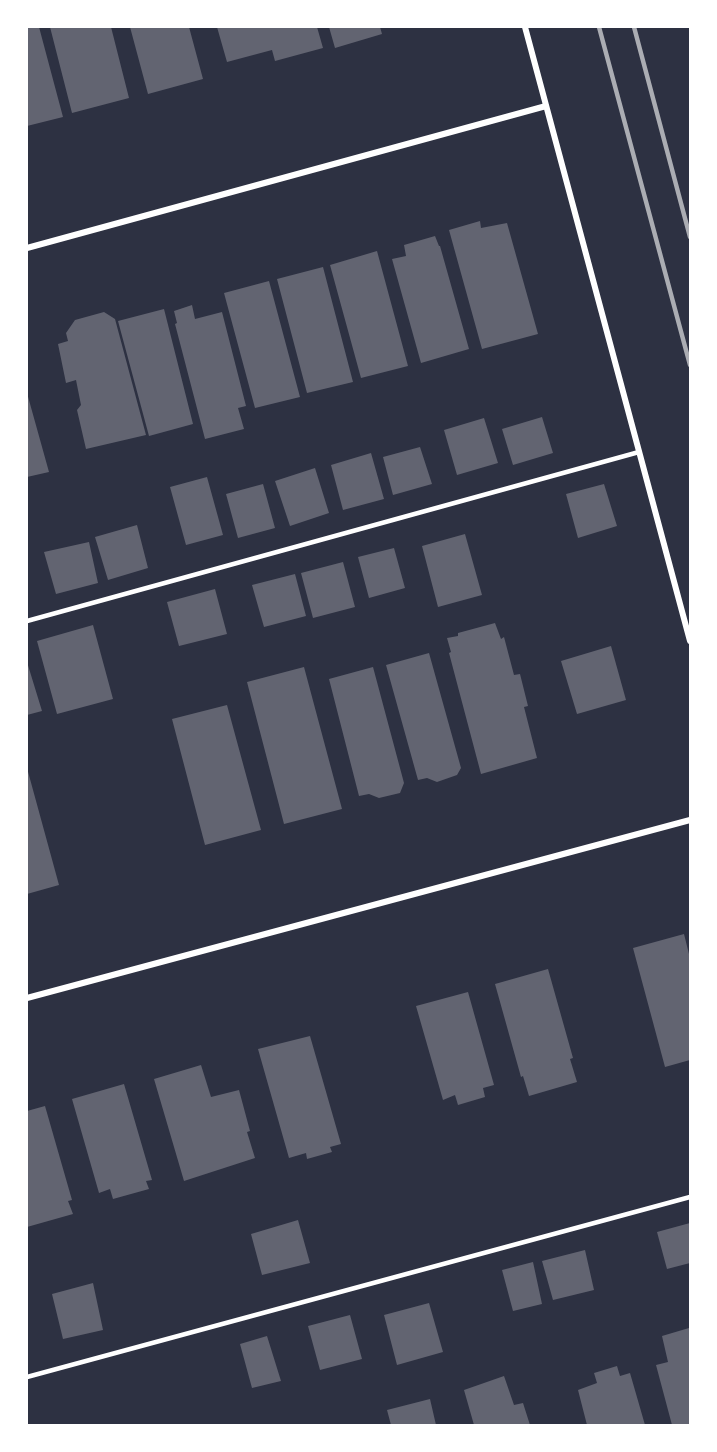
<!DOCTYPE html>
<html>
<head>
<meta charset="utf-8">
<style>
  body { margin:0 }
  #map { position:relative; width:717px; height:1452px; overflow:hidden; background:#2d3142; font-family:Lato,sans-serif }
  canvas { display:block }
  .frame { position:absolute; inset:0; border:28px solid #fff; pointer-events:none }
</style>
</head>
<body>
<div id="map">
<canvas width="717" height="1452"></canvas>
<div class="frame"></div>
</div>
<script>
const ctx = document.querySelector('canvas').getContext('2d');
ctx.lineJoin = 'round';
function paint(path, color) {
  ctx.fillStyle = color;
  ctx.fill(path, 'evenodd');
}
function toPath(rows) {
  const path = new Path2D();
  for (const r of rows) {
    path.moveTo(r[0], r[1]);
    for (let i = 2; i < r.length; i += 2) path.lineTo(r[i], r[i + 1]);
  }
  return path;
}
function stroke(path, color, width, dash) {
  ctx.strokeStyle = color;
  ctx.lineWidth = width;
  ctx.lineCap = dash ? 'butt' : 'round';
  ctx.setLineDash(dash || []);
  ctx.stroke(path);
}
paint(toPath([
  [27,27,39,27,63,117,27,126],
  [50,27,111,27,129,98,72,113],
  [130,27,189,27,203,79,148,94],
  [217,27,317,27,323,48,275,61,272,50,227,62],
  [329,27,380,27,382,34,335,48],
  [480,221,481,228,507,223,538,334,482,349,449,230],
  [435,236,439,246,440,246,469,349,421,363,392,259,406,256,404,245],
  [377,251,408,366,361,378,330,265],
  [323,267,353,382,307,393,277,279],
  [269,281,300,397,255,408,224,293],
  [192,305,195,319,222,312,246,406,238,408,244,429,205,439,175,324,177,323,174,311],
  [164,309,193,424,149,436,118,321],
  [104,312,115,319,146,435,86,449,77,410,81,405,76,380,66,383,58,344,68,341,66,333,75,320],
  [27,393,49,472,27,477],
  [542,417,553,453,513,465,502,429],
  [484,418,498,463,457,475,444,430],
  [420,447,432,484,393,495,383,457],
  [371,453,384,499,343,510,331,465],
  [315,468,329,513,290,526,275,481],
  [207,477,223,535,186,545,170,487],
  [263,484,275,528,238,538,226,494],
  [604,484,617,526,578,538,566,494],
  [137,525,148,568,108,580,95,537],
  [465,534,482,595,438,607,422,546],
  [89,542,98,583,56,594,44,552],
  [394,548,405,588,369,598,358,557],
  [343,562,355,607,313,618,301,573],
  [295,574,306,616,264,627,252,585],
  [215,589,227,634,179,646,167,602],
  [495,623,501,639,504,637,514,675,520,674,528,706,524,707,537,758,481,774,449,653,451,652,447,638,458,636,458,633],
  [93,625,113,699,57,714,37,641],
  [611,646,626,700,577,714,561,661],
  [429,653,461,768,457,775,437,782,427,778,418,780,386,665],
  [27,662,42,711,27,715],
  [304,667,342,809,284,824,247,682],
  [373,667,404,783,400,793,379,798,369,794,359,796,329,679],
  [227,705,261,830,205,845,172,719],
  [27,768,59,885,27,894],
  [684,934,690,958,690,1060,665,1067,633,948],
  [548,969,573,1058,570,1059,577,1082,529,1096,523,1076,521,1077,495,984],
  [468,992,494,1085,483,1088,485,1097,458,1105,455,1095,443,1100,416,1006],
  [310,1036,341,1144,330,1147,332,1152,307,1159,306,1153,289,1158,258,1049],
  [201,1065,211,1097,239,1090,250,1131,247,1132,255,1158,184,1181,154,1079],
  [124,1084,152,1180,146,1181,149,1189,113,1199,110,1189,99,1193,72,1099],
  [45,1106,72,1200,68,1201,73,1214,27,1227,27,1111],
  [298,1220,310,1263,262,1275,251,1234],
  [690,1223,690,1263,667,1269,657,1232],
  [585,1250,594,1290,553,1300,542,1261],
  [533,1262,542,1304,513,1311,502,1270],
  [93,1283,103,1330,63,1339,52,1294],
  [429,1303,443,1352,397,1365,384,1315],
  [350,1315,362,1359,320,1370,308,1326],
  [689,1328,690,1425,672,1425,656,1365,668,1362,662,1336],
  [267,1336,281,1381,252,1388,240,1344],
  [617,1366,620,1376,630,1373,645,1425,587,1425,578,1390,597,1383,594,1373],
  [504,1376,514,1405,523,1403,530,1425,474,1425,464,1390],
  [430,1399,436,1425,391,1425,387,1410]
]), '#626471');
stroke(toPath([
  [27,621,639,452],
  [27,1377,690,1197]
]), '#fff', 4.5);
stroke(toPath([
  [525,27,690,641],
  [27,248,546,106],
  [27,998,690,820]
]), '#fff', 6);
stroke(toPath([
  [599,27,690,365],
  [634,27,690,237]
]), '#abadb3', 4.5);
</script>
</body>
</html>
